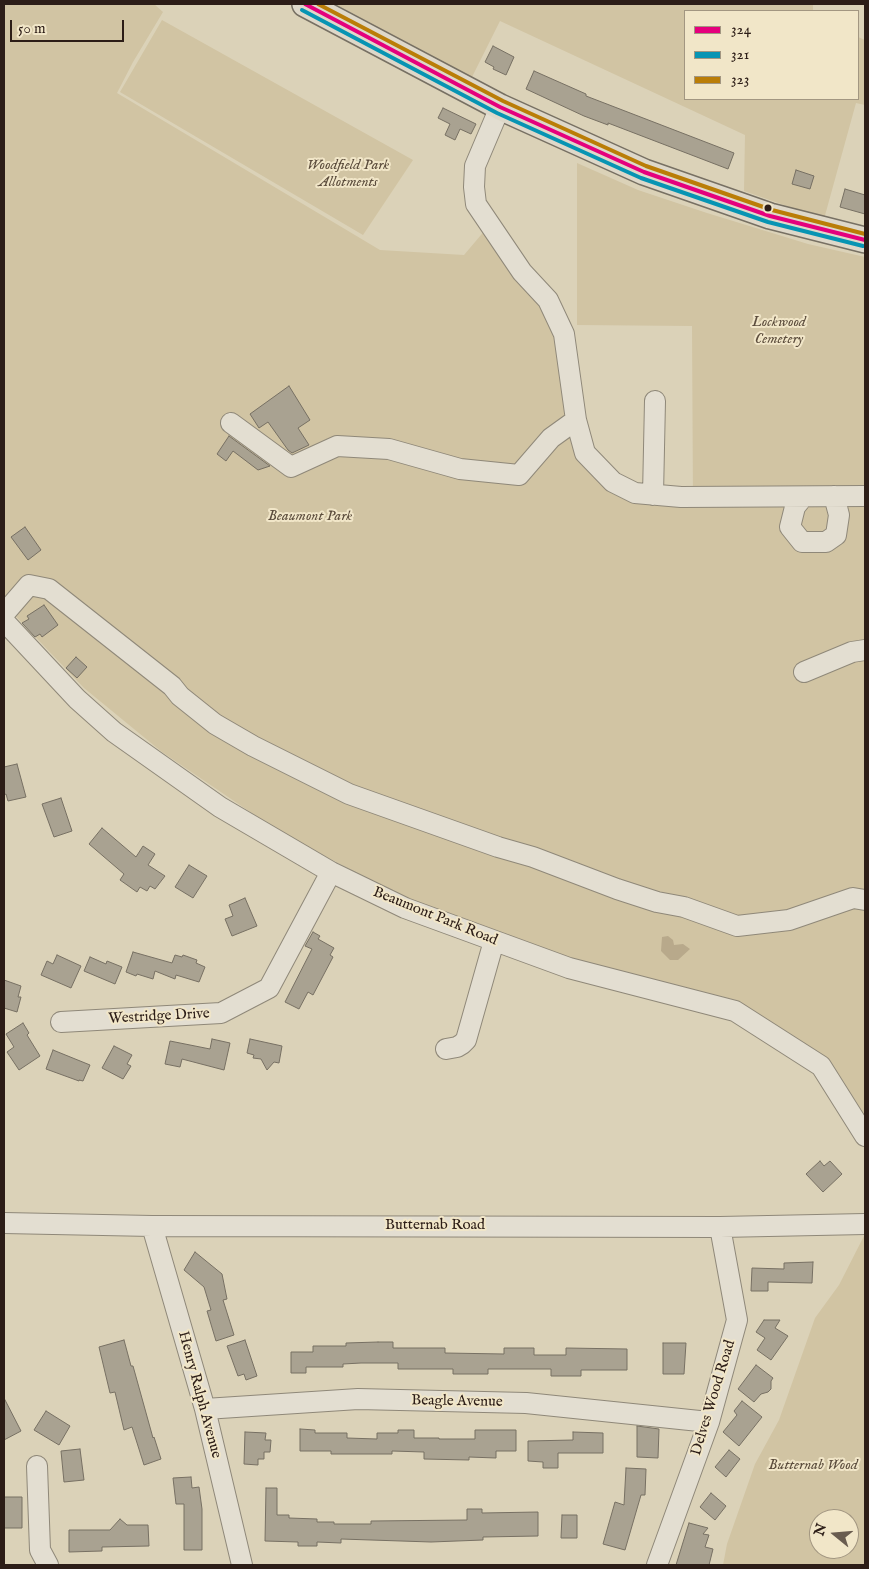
<!DOCTYPE html>
<html>
<head>
<meta charset="utf-8">
<style>
  body { margin:0 }
  #map { position:relative; width:869px; height:1569px; overflow:hidden; background:#dbd2b8; font-family:"IM FELL English",serif }
  canvas { display:block }
  .frame { position:absolute; inset:0; border:5px solid #2c1d17; pointer-events:none }
  .legend { position:absolute; left:684px; top:10px; width:175px; height:90px; box-sizing:border-box; background:#f1e6c8; border:1px solid #a29681; margin:0; padding:6px 9px; list-style:none; font-size:15px; color:#2c1d17 }
  .legend li { display:flex; align-items:center; gap:10px; height:25px }
  .legend b { width:25px; border:1px solid #a29681 }
  .north { position:absolute; left:809px; top:1509px; width:50px; height:50px; box-sizing:border-box; background:#f1e6c8; border:1px solid #a29681; border-radius:50%; rotate:287deg; font-size:14px; font-weight:700; line-height:20px; text-align:center; color:#2c1d17 }
  .north::after { content:''; display:block; margin:auto; width:18px; height:22px; background:#695c4f; clip-path:polygon(50% 0,100% 100%,50% 72%,0 100%) }
  .scale { position:absolute; left:10px; top:20px; width:114px; height:22px; box-sizing:border-box; border:2px solid #2c1d17; border-top:0; padding-left:6px; font-size:15px; line-height:18px; white-space:nowrap; color:#2c1d17; -webkit-text-stroke:4px #f1e6c8; paint-order:stroke }
</style>
</head>
<body>
<div id="map">
<canvas width="869" height="1569"></canvas>
<div class="frame"></div>
<ul class="legend">
<li><b style="height:6px;background:#e5007d"></b>324</li>
<li><b style="height:6px;background:#0794b3"></b>321</li>
<li><b style="height:6px;background:#ba7d07"></b>323</li>
</ul>
<div class="north">N</div>
<div class="scale">50 m</div>
</div>
<script>
const ctx = document.querySelector('canvas').getContext('2d');
ctx.lineJoin = 'round';
function paint(path, color) {
  ctx.fillStyle = color;
  ctx.fill(path, 'evenodd');
}
function toPath(rows) {
  const path = new Path2D();
  for (const r of rows) {
    path.moveTo(r[0], r[1]);
    for (let i = 2; i < r.length; i += 2) path.lineTo(r[i], r[i + 1]);
  }
  return path;
}
function stroke(path, color, width, dash) {
  ctx.strokeStyle = color;
  ctx.lineWidth = width;
  ctx.lineCap = dash ? 'butt' : 'round';
  ctx.setLineDash(dash || []);
  ctx.stroke(path);
}
function label(font, color, halo, rows, align = 'center') {
  ctx.font = font + ' "IM FELL English",serif';
  ctx.lineWidth = 4;
  ctx.setLineDash([]);
  ctx.textBaseline = 'middle';
  ctx.strokeStyle = halo;
  ctx.fillStyle = color;
  for (const [text, x, y, turn = 0] of rows) {
    ctx.save();
    ctx.translate(x, y);
    ctx.rotate((+turn || 0) * Math.PI / 180);
    ctx.textAlign = isNaN(turn) ? turn : align;
    if (halo) ctx.strokeText(text, 0, 0);
    ctx.fillText(text, 0, 0);
    ctx.restore();
  }
}
paint(toPath([
  [4,4,154,4,163,12,133,62,117,93,380,250,464,255,486,229,542,304,557,338,569,411,607,485,693,504,692,326,577,325,577,163,638,190,707,213,808,244,865,257,865,1118,825,1057,736,1000,566,957,404,897,284,835,162,752,84,688,4,604],
  [332,4,813,4,813,11,685,11,685,99,858,99,858,37,865,40,865,105,856,103,824,219,744,191,745,135,500,21,472,77],
  [162,20,413,160,363,235,120,92],
  [865,1234,865,1565,723,1565,727,1544,755,1464,779,1420,815,1318,839,1285],
  [819,1519,849,1519,849,1549,819,1549]
]), '#d1c4a3');
paint(toPath([
  [668,936,673,940,674,945,683,944,690,949,678,960,670,960,661,951,662,937]
]), '#b8a98b');
const building = toPath([
  [493,46,514,57,506,75,493,69,494,67,485,62,493,46],
  [534,71,586,94,586,96,734,153,728,169,608,123,608,125,584,116,526,89,534,71],
  [443,108,476,124,471,134,460,129,455,140,445,135,450,124,438,118,443,108],
  [796,170,814,176,810,189,792,184,796,170],
  [845,189,865,195,865,214,840,207,845,189],
  [289,386,310,420,298,428,309,445,292,453,288,450,268,422,259,428,250,414,289,386],
  [229,436,270,466,258,470,233,451,226,461,217,454,229,436],
  [25,527,41,550,28,560,11,537,25,527],
  [44,605,58,625,42,637,40,634,35,637,22,623,29,619,27,616,44,605],
  [76,657,87,667,77,678,66,668,76,657],
  [17,764,26,797,8,801,6,794,4,795,4,767,17,764],
  [61,798,72,831,54,837,42,804,61,798],
  [102,828,136,857,143,846,155,854,148,865,165,876,155,889,150,886,147,891,140,887,137,892,120,880,124,874,89,844,102,828],
  [189,865,207,876,193,898,175,887,189,865],
  [245,898,257,926,232,936,225,919,233,916,229,905,245,898],
  [313,932,320,936,318,939,334,948,330,955,333,957,313,995,308,992,299,1009,285,1002,312,949,305,946,313,932],
  [133,952,172,963,175,955,182,957,183,955,197,960,196,963,205,967,199,982,176,975,175,979,155,971,153,979,137,974,136,976,126,972,133,952],
  [57,955,81,966,71,988,41,975,47,961,53,964,57,955],
  [90,957,106,964,107,961,122,967,115,984,84,971,90,957],
  [4,980,21,986,18,997,21,997,17,1012,4,1008,4,980],
  [23,1023,29,1033,27,1035,40,1056,19,1070,7,1052,14,1047,6,1034,23,1023],
  [212,1039,230,1043,224,1070,182,1059,180,1067,165,1064,170,1041,210,1049,212,1039],
  [250,1039,282,1046,279,1063,274,1062,267,1070,261,1059,253,1058,254,1055,247,1053,250,1039],
  [114,1046,132,1055,127,1064,131,1066,123,1079,102,1068,114,1046],
  [53,1050,90,1065,83,1081,79,1080,79,1081,46,1069,53,1050],
  [820,1161,824,1166,830,1161,842,1174,823,1192,806,1174,820,1161],
  [195,1252,222,1274,227,1299,223,1300,234,1335,216,1341,207,1311,211,1310,204,1287,184,1270,195,1252],
  [813,1262,812,1283,768,1282,768,1291,751,1291,752,1268,784,1269,784,1263,813,1262],
  [764,1320,780,1320,775,1328,788,1336,771,1360,757,1350,765,1338,756,1332,764,1320],
  [124,1340,131,1366,133,1366,153,1438,154,1437,161,1459,144,1465,132,1427,124,1430,115,1392,110,1393,99,1347,124,1340],
  [245,1340,257,1376,246,1380,244,1374,238,1376,227,1346,245,1340],
  [378,1342,393,1342,393,1348,445,1348,445,1353,504,1354,504,1348,534,1348,534,1355,566,1355,566,1348,627,1349,627,1370,581,1370,581,1376,551,1376,551,1369,488,1369,488,1374,453,1374,453,1369,398,1369,398,1363,361,1363,343,1364,343,1367,306,1367,306,1373,291,1373,291,1352,313,1352,313,1346,346,1346,346,1343,378,1342],
  [663,1343,686,1343,684,1374,663,1374,663,1343],
  [756,1365,773,1378,771,1381,771,1389,768,1392,761,1394,754,1402,738,1389,756,1365],
  [4,1398,21,1431,4,1440,4,1398],
  [742,1401,762,1417,739,1446,723,1432,737,1415,734,1411,742,1401],
  [46,1411,70,1426,59,1445,34,1430,46,1411],
  [637,1426,659,1429,658,1458,637,1457,637,1426],
  [300,1429,315,1430,315,1433,347,1433,347,1438,377,1439,377,1433,398,1433,398,1430,414,1430,414,1438,439,1438,439,1439,475,1439,475,1430,516,1430,516,1451,496,1451,496,1458,469,1457,469,1460,424,1459,424,1452,392,1451,392,1454,331,1454,331,1451,300,1451,300,1429],
  [245,1432,266,1433,265,1440,271,1440,270,1452,264,1452,264,1459,258,1459,258,1465,244,1464,245,1432],
  [573,1432,603,1433,603,1453,558,1453,558,1468,543,1468,543,1462,528,1461,528,1441,573,1440,573,1432],
  [80,1449,84,1480,64,1482,61,1451,80,1449],
  [729,1450,740,1459,726,1477,715,1467,729,1450],
  [626,1468,646,1469,645,1495,641,1495,625,1550,603,1544,615,1502,624,1505,626,1468],
  [191,1477,192,1488,199,1487,202,1509,202,1550,184,1550,184,1504,176,1504,173,1478,191,1477],
  [266,1488,277,1488,277,1515,289,1515,289,1518,317,1519,317,1522,334,1522,334,1524,371,1524,371,1521,467,1520,467,1509,482,1509,482,1513,538,1512,538,1536,483,1537,483,1540,431,1542,341,1539,341,1543,317,1542,317,1546,298,1546,298,1542,265,1541,266,1488],
  [711,1493,726,1506,715,1520,700,1507,711,1493],
  [4,1497,22,1497,22,1528,4,1528,4,1497],
  [562,1515,577,1515,577,1538,561,1538,562,1515],
  [120,1519,127,1525,148,1525,149,1546,102,1547,102,1551,69,1552,69,1530,110,1530,120,1519],
  [689,1523,708,1528,703,1534,709,1535,705,1547,713,1549,709,1565,676,1565,689,1523]
]);
paint(building, '#a9a291');
stroke(building, '#777063', 1);
const minor = toPath([
  [500,107,475,166,474,187,476,204,522,272,548,300,564,334,576,420,585,453,613,482,635,493,681,497,865,496],
  [231,423,291,467,337,446,389,449,460,469,519,475,551,438,576,420],
  [653,495,655,401],
  [803,497,795,507,790,527,802,542,826,542,836,535,839,515,834,496],
  [4,614,29,585,49,589,172,686,180,696,215,724,253,746,349,794,498,847,533,857,617,889,657,902,684,907,737,926,789,920,853,898,865,900],
  [4,621,77,699,114,732,220,807,331,872,405,908,569,968,735,1011,821,1066,865,1136],
  [804,672,852,652,865,650],
  [61,1022,221,1013,269,988,331,872],
  [446,1049,457,1047,462,1044,466,1040,494,941],
  [4,1223,152,1226,720,1227,865,1224],
  [152,1226,205,1409,242,1565],
  [205,1409,358,1399,526,1403,709,1422],
  [37,1466,40,1550,48,1565],
  [657,1565,709,1422,737,1320,720,1227]
]);
const major = toPath([
  [305,4,500,107,644,172,770,216,865,240]
]);
stroke(minor, '#8f8879', 22);
stroke(major, '#777063', 28);
stroke(minor, '#e3ded1', 20);
stroke(major, '#ded8c9', 25);
stroke(toPath([
  [305,4,500,107,644,172,770,216,865,240]
]), '#e5007d', 4);
stroke(toPath([
  [302,10,497,113,641,178,768,222,863,246]
]), '#0794b3', 4);
stroke(toPath([
  [318,4,503,101,646,166,772,210,865,234]
]), '#ba7d07', 4);
for (const [x, y, r, color] of [
  [768,208,4.5,"#2c1d17"]
]) {
  const dot = new Path2D();
  dot.arc(x, y, r, 0, 2 * Math.PI);
  ctx.fillStyle = color;
  ctx.fill(dot);
  stroke(dot, '#f1e6c8', 2);
}
label('italic 15px', '#5b4c3c', '#f1e6c8', [
  ["Woodfield Park",348,166],
  ["Allotments",348,183],
  ["Lockwood",779,323],
  ["Cemetery",779,340],
  ["Beaumont Park",310,517],
  ["Butternab Wood",813,1466]
]);
label('15px', '#2c1d17', '#f1e6c8', [
  ["Beaumont Park Road",435,917,22],
  ["Westridge Drive",159,1017,-3],
  ["Butternab Road",435,1226],
  ["Henry Ralph Avenue",199,1395,75],
  ["Delves Wood Road",714,1398,-73],
  ["Beagle Avenue",457,1402,1]
]);
</script>
</body>
</html>
